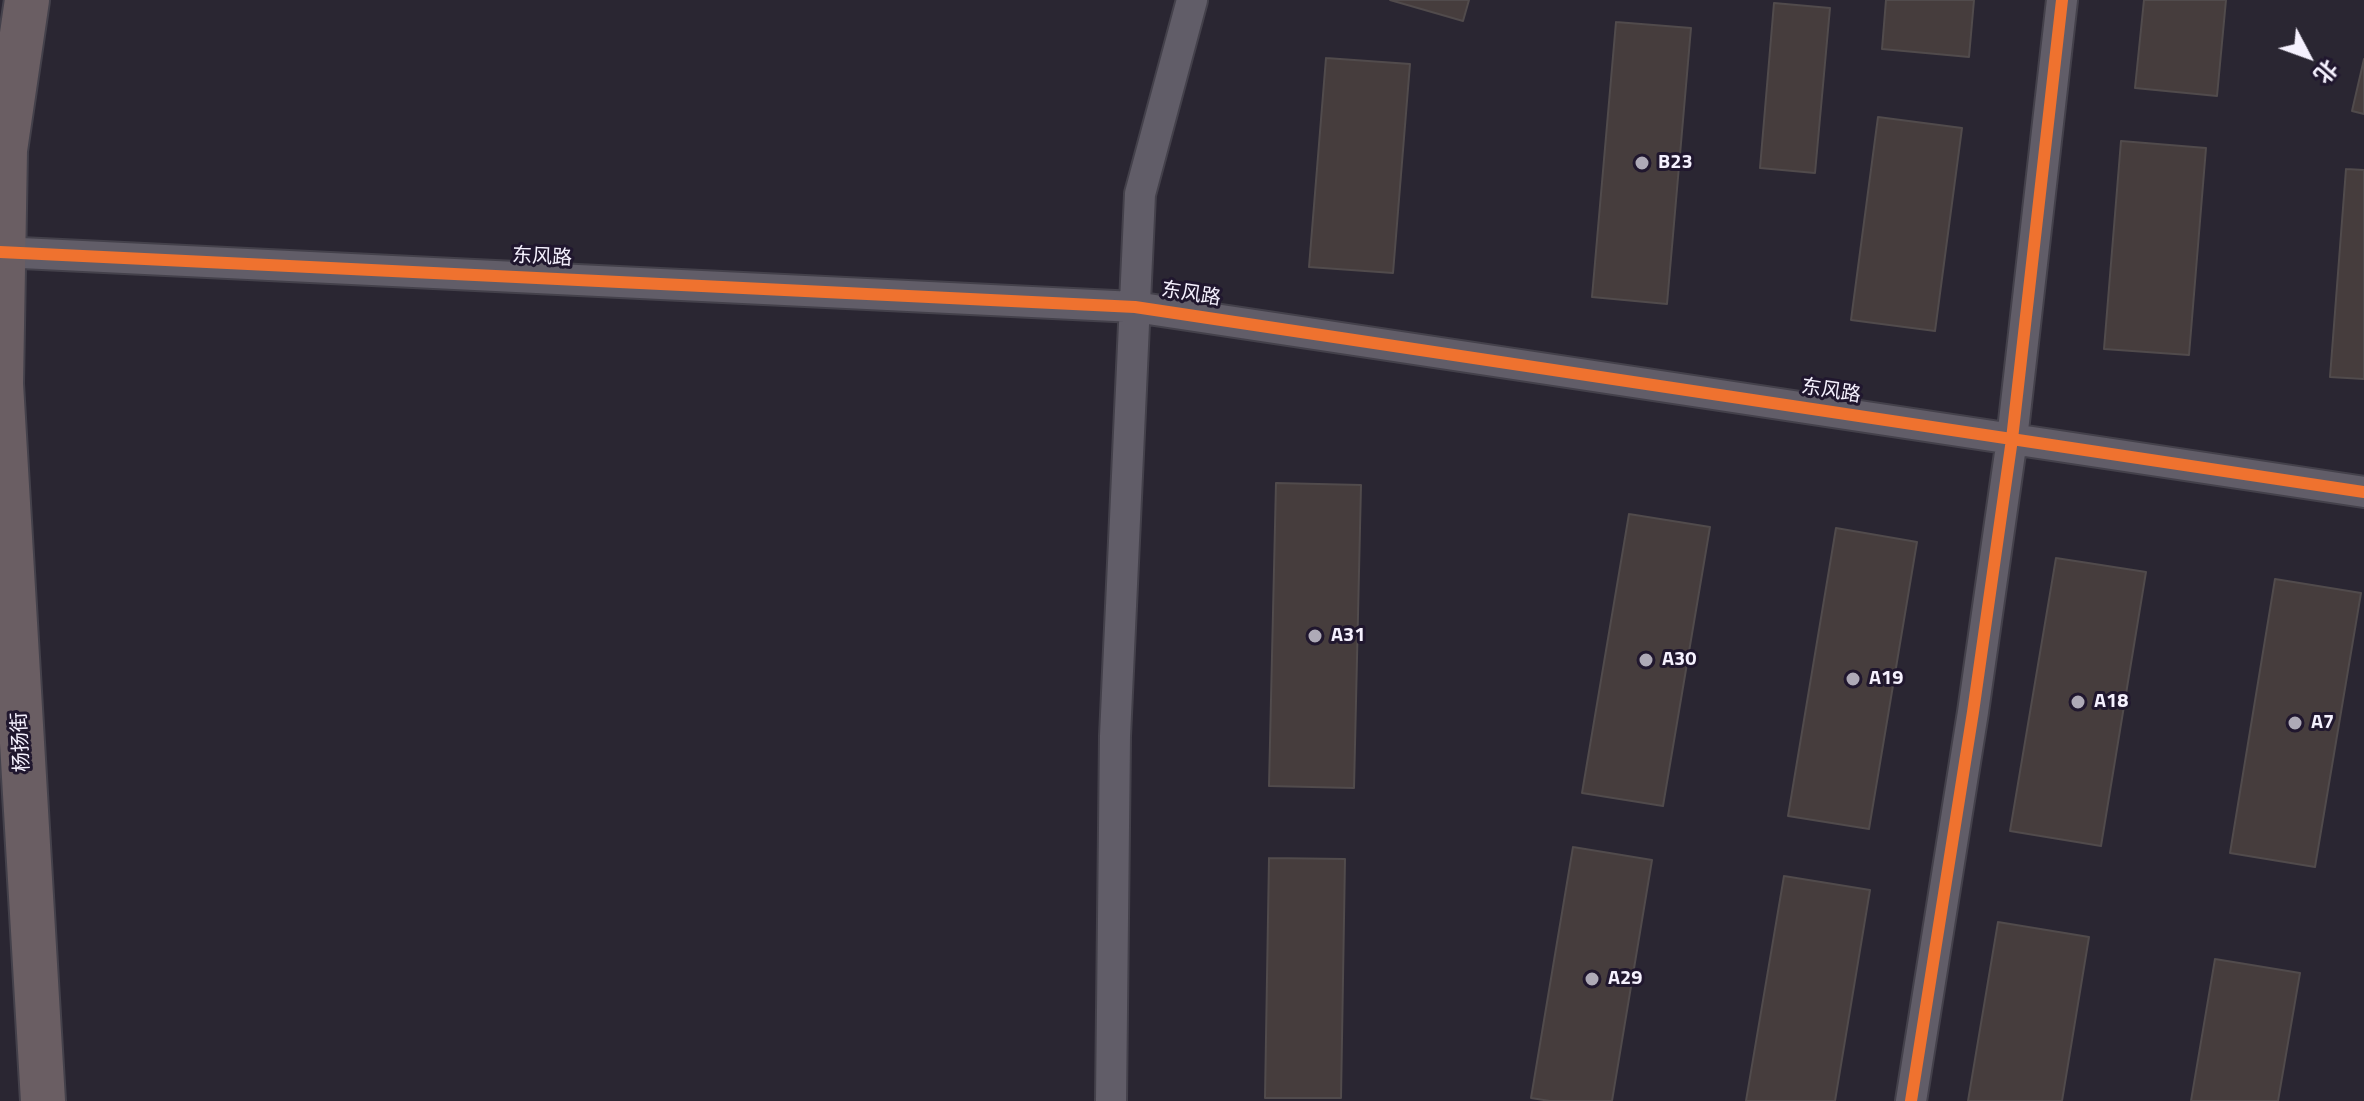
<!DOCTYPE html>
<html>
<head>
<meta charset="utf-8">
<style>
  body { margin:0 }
  #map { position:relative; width:2364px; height:1101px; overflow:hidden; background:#2a2632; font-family:"Titillium Web","Noto Sans SC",sans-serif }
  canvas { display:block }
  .north { position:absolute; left:2268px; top:16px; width:80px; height:80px; -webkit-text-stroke:6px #20172e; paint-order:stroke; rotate:131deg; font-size:22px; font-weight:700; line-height:32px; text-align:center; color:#f5f1fe }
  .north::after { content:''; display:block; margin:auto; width:28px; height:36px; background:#f5f1fe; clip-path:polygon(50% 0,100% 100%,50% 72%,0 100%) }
</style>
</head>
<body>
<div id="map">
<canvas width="2364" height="1101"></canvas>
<div class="north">北</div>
</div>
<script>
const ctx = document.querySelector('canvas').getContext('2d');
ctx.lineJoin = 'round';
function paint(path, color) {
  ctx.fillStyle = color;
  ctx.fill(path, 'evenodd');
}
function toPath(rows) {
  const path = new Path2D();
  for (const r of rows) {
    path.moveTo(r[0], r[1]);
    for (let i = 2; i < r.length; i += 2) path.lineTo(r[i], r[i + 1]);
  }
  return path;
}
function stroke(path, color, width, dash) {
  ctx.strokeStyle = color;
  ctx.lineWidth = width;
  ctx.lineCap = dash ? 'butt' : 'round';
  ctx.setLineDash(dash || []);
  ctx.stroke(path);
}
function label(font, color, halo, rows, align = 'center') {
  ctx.font = font + ' "Titillium Web","Noto Sans SC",sans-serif';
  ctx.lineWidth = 6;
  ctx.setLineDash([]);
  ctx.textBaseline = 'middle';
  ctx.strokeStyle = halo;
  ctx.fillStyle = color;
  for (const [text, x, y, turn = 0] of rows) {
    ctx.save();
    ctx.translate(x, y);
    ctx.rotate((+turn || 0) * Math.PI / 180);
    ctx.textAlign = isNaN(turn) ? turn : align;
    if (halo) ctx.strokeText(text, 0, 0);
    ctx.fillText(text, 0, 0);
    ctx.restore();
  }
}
const building = toPath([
  [1390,0,1469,0,1463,21,1390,0],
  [1886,0,1974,0,1969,57,1882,49,1886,0],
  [2144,0,2226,0,2217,96,2135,88,2144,0],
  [1774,3,1830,8,1815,173,1760,168,1774,3],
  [1616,22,1691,28,1667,304,1592,297,1616,22],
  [1326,58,1410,64,1393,273,1309,267,1326,58],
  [2364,59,2364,114,2352,111,2364,59],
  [1878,117,1962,128,1935,331,1851,320,1878,117],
  [2121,141,2206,148,2189,355,2104,349,2121,141],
  [2346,169,2364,170,2364,379,2330,377,2346,169],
  [1276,483,1361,485,1354,788,1269,786,1276,483],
  [1629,514,1710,527,1663,806,1582,793,1629,514],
  [1836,528,1917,542,1869,829,1788,816,1836,528],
  [2056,558,2146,572,2101,846,2010,831,2056,558],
  [2275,579,2361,593,2315,867,2230,853,2275,579],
  [1573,847,1652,860,1612,1101,1550,1101,1531,1098,1573,847],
  [1269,858,1345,859,1341,1098,1265,1098,1269,858],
  [1784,876,1870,890,1835,1101,1746,1101,1784,876],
  [1998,922,2089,937,2062,1101,1968,1101,1998,922],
  [2215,959,2300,973,2278,1101,2191,1101,2215,959]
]);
paint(building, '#463d3d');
stroke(building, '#514b4c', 2);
const minor = toPath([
  [0,252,1135,307,2364,492],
  [1111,1101,1115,736,1140,194,1192,0],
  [1911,1101,1973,712,2012,439,2062,0]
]);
const trunk = toPath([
  [27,0,5,150,1,384,43,1101]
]);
stroke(minor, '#44414b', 34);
stroke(trunk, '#44414b', 48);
stroke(minor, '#615d68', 30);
stroke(trunk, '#6a5e63', 44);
stroke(toPath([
  [0,252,1135,307,2364,492],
  [1911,1101,1973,712,2012,439,2062,0]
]), '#ef722f', 12);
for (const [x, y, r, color] of [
  [1642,163,8,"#aeaab7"],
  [1315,636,8,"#aeaab7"],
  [1646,660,8,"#aeaab7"],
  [1853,679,8,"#aeaab7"],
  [2078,702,8,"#aeaab7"],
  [2295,723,8,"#aeaab7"],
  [1592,979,8,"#aeaab7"]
]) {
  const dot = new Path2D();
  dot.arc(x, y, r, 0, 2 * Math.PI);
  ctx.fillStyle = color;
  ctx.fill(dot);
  stroke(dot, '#20172e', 3);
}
label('bold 20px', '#f5f1fe', '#20172e', [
  ["B23",1658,163],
  ["A31",1331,636],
  ["A30",1662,660],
  ["A19",1869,679],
  ["A18",2094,702],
  ["A7",2311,723],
  ["A29",1608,979]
], 'left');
label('20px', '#f5f1fe', '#20172e', [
  ["东风路",542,258,3],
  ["东风路",1191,295,9],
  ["东风路",1831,392,9],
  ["杨扬街",22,742,-93]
]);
</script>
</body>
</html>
